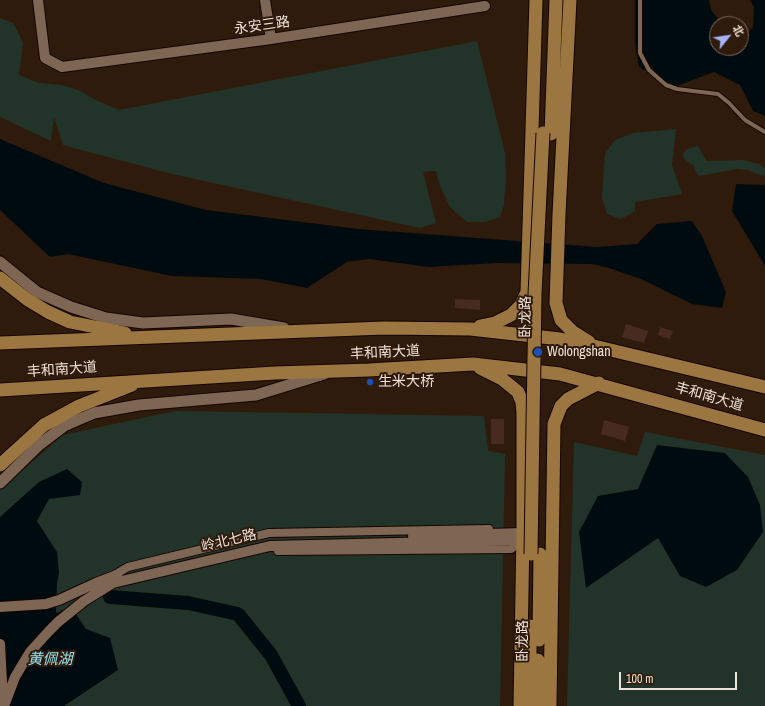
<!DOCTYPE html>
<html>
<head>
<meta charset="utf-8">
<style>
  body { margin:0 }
  #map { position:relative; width:765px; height:706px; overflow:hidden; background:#2f1b0c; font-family:"Archivo Narrow","Noto Sans SC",sans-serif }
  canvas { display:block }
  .north { position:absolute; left:709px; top:16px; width:40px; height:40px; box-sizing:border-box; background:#2f1b0c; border:1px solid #7b6a5d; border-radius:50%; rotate:60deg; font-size:11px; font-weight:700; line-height:16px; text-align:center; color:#eee0d7 }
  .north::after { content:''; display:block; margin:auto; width:14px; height:18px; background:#a7b1fc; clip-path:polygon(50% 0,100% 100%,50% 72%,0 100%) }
  .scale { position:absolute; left:619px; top:672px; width:118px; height:18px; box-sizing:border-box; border:2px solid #eee0d7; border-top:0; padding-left:5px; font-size:12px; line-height:14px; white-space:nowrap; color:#eee0d7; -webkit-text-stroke:3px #2f1b0c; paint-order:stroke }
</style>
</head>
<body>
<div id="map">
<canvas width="765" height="706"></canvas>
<div class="north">北</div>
<div class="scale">100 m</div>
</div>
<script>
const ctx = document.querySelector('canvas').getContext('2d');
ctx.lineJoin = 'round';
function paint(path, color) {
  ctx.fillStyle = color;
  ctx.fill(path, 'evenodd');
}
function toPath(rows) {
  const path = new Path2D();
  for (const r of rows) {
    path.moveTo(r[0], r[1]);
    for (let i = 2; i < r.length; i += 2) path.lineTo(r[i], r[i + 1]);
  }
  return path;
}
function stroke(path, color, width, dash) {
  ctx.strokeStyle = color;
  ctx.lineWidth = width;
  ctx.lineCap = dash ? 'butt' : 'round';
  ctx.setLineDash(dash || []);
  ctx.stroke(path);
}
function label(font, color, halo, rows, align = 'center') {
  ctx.font = font + ' "Archivo Narrow","Noto Sans SC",sans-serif';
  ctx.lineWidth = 4;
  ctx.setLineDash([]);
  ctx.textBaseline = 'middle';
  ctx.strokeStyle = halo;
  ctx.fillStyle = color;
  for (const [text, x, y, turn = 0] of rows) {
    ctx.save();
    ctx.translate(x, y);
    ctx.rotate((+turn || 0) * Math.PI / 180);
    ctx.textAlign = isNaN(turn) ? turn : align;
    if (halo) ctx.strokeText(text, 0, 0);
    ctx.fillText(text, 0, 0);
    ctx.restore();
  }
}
paint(toPath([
  [0,18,13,23,23,43,19,75,39,83,62,85,78,90,96,100,119,110,477,41,505,153,506,177,504,205,500,217,485,222,467,222,450,207,440,186,436,171,423,172,436,223,420,228,172,174,63,145,54,117,51,141,0,117],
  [676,129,672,165,682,194,635,202,635,211,621,219,607,214,602,197,605,154,615,140,633,133],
  [698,146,706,161,743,160,759,164,765,168,765,176,757,174,748,170,737,169,699,176,696,172,694,166,688,162,682,156,687,149],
  [175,411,484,416,488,451,505,454,500,706,0,706,0,490,63,435],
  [645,432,765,455,765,706,567,706,574,442,637,456]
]), '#223429');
paint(toPath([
  [635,0,709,0,711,10,722,24,717,24,717,48,741,48,741,37,743,38,753,27,754,7,750,0,765,0,765,116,753,111,740,85,714,72,674,87,639,67,635,44],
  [0,139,104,183,206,210,358,229,597,247,637,244,657,224,692,221,702,236,726,292,722,308,692,304,641,279,609,268,592,264,496,263,429,267,369,259,347,262,307,288,261,279,172,276,68,254,50,257,0,210],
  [736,184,765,185,765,266,732,211],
  [657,445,725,453,748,477,760,505,763,532,737,570,706,587,680,576,658,538,586,588,579,532,598,496,638,489],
  [67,469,82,482,80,495,49,499,37,521,57,552,59,573,57,584,56,613,71,607,86,629,110,638,118,670,64,706,0,706,0,517,39,482]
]), '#000b0f');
stroke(toPath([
  [110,597,188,603,238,614,271,655,299,706]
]), '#000b0f', 14);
paint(toPath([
  [455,299,480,300,480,310,455,308],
  [626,324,648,331,644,343,622,337],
  [660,327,673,331,670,339,658,335],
  [491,419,504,419,504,444,491,444],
  [604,420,629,427,625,441,601,434]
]), '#472a20');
const service = toPath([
  [640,0,640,53,649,70,666,85,677,89,718,94,729,103,745,120,765,132]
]);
const minor = toPath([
  [278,551,511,549,523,540],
  [111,577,128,567,269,533,489,529]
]);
const tertiary = toPath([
  [38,0,45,58,62,67,271,39,485,6],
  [265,0,271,39],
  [413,536,523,533],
  [0,607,46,604,59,600,96,583,117,575],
  [0,644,3,702],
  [4,706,15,677,30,652,49,631,58,622,84,601,113,583,270,546,523,540]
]);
const secondary = toPath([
  [0,262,37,292,71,307,106,318,143,323,231,319,284,328],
  [0,483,39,445,64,426,94,413,139,405,256,395,324,374]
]);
const primary = toPath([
  [570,0,559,214,556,303,561,320,573,332,589,342],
  [551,134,556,0],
  [0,278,28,300,48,312,70,322,125,333],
  [480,326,495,323,511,315,521,305,527,292,536,0],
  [0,343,384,328,470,329,560,339,598,347,765,387],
  [480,368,502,379,518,392,522,402,523,413,523,533,520,706],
  [0,390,275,373,369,370,473,364,560,374,765,430],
  [0,465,44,425,79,406,132,385],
  [539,640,540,554],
  [538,660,540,706],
  [530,706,530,626],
  [550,706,554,424,561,406,568,399,599,383]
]);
stroke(service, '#160500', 6);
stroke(minor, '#160500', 10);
stroke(tertiary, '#160500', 12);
stroke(secondary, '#160500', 13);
stroke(primary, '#160500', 15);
stroke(service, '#7e6655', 4);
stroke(minor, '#7e6655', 8);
stroke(tertiary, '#7e6655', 10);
stroke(secondary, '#7e6655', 11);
stroke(primary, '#9b7641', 13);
const primaryBridge = toPath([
  [531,554,535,294,543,133]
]);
stroke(primaryBridge, '#160500', 15, []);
stroke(primaryBridge, '#9b7641', 13);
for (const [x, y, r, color] of [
  [538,352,5,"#1a4fb4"],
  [370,382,4,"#1a4fb4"]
]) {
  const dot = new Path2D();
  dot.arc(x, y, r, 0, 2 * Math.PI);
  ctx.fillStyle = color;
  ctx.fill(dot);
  stroke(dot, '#2f1b0c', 1.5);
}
label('14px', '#eee0d7', '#2f1b0c', [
  ["永安三路",262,26,-8],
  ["卧龙路",526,317,-89],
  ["丰和南大道",385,353,-3],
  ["丰和南大道",62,370,-4],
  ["丰和南大道",709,397,16],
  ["岭北七路",229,541,-13],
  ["卧龙路",523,641,-90]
]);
label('14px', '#eee0d7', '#2f1b0c', [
  ["Wolongshan",547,352],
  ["生米大桥",378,382]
], 'left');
label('italic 15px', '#94e0ed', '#2f1b0c', [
  ["黄佩湖",50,660]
]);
</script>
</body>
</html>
